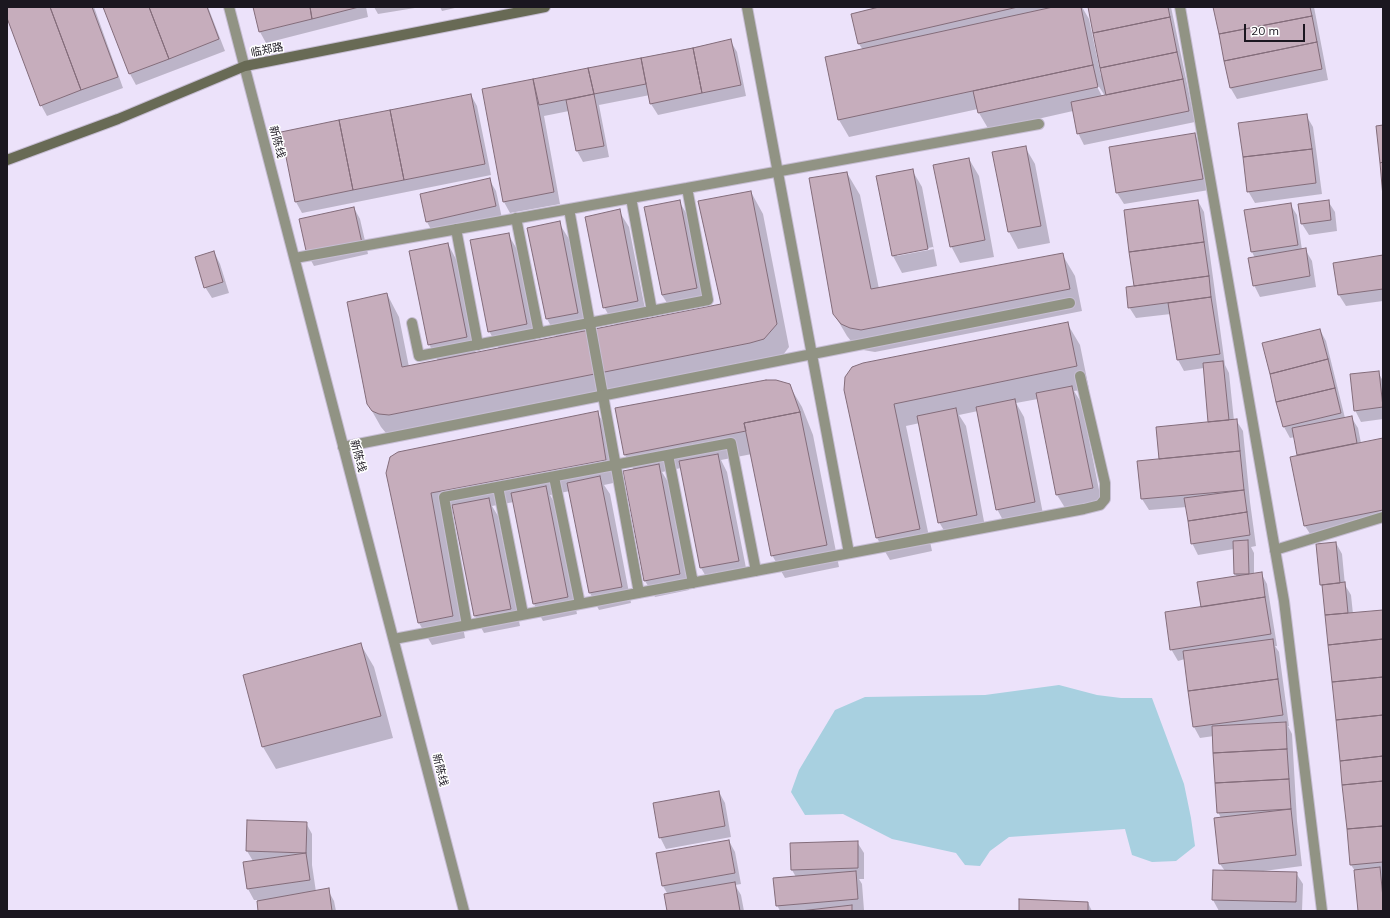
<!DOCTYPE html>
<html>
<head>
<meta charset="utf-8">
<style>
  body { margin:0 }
  #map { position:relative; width:1390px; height:918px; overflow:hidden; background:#ece2fa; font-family:Mulish,sans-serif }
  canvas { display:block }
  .frame { position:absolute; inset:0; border:8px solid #1b1720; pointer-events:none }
  .scale { position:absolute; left:1244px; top:24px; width:61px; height:18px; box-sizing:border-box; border:2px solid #1b1720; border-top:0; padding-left:5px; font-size:12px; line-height:14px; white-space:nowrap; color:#1b1720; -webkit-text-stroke:3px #fff; paint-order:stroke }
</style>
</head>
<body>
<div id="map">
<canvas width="1390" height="918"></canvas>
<div class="frame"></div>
<div class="scale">20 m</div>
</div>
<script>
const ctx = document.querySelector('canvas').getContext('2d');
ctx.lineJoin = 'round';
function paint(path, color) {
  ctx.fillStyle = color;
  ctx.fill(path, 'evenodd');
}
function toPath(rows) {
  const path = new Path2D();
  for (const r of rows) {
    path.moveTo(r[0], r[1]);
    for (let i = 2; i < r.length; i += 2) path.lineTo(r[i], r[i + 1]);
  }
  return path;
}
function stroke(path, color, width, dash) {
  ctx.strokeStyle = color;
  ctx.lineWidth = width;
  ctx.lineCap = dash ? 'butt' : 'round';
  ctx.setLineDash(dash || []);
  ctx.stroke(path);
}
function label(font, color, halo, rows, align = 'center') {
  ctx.font = font + ' Mulish,"Noto Sans SC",sans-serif';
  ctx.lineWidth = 3;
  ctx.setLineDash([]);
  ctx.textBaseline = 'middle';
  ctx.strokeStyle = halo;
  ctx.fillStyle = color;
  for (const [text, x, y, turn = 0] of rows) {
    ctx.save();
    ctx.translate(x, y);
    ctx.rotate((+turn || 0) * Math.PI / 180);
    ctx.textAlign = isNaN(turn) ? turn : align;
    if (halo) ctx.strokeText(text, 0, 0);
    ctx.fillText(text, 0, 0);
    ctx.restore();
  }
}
paint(toPath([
  [1059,685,1097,695,1121,698,1152,698,1184,784,1191,818,1195,846,1176,861,1152,862,1132,855,1125,829,1009,837,990,851,980,866,965,865,956,853,892,839,843,814,805,815,791,792,799,770,835,710,865,697,985,695]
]), '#a8d0e0');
paint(toPath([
  [7,7,94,7,123,88,47,116,41,105,7,15],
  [104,7,208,7,225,51,136,85,130,74],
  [254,7,366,7,368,17,266,43,260,32],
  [374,7,421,7,378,14],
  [440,7,459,7,442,11],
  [884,7,1082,7,1089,19,1101,76,1103,75,1089,7,1171,7,1195,122,1084,145,1078,133,1073,111,989,130,979,113,978,109,849,137,839,120,826,58,863,50,859,44,852,14],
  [1096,82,1105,96,1102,96,1095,83],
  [1214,7,1314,7,1328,80,1237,99,1230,87],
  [730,40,737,52,746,96,658,115,651,104,650,95,599,105,609,157,583,162,577,151,569,111,544,116,560,204,510,213,504,202,483,90],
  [471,95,477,106,491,175,302,213,296,202],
  [1306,115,1313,127,1322,194,1255,203,1248,191],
  [1195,134,1201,145,1209,190,1124,204,1117,193,1110,148],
  [1025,147,1035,164,1050,243,1018,249,1009,232],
  [969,159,979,176,994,257,960,263,951,246],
  [912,170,922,187,937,266,902,273,893,256],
  [933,247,934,249,897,256,897,254],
  [847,173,860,195,879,289,1062,254,1075,276,1082,311,875,352,863,350,855,346,847,336,834,314],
  [489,179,496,191,502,218,433,233,427,222],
  [751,192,763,214,789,347,783,355,392,436,386,433,381,427,368,404,387,294,399,317,409,367,438,361,429,344,448,244,457,261,476,354,499,349,489,331,508,234,518,251,536,342,557,337,547,319,559,223,569,239,587,331,615,326,604,307,619,211,629,227,647,319,722,305],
  [679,201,689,218,706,305,672,311,662,295],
  [1198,201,1204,212,1225,365,1229,373,1234,421,1236,420,1243,431,1250,502,1256,546,1251,547,1254,553,1254,574,1261,573,1267,584,1277,646,1275,646,1279,652,1289,726,1288,726,1292,734,1297,821,1302,866,1264,871,1264,872,1296,873,1303,884,1302,911,1219,911,1213,900,1225,871,1220,864,1221,818,1218,812,1214,736,1200,738,1194,727,1185,659,1178,661,1171,649,1202,607,1237,577,1235,574,1234,549,1198,555,1192,543,1187,507,1149,510,1142,499,1138,462,1161,460,1209,423,1204,368,1184,371,1178,360,1171,314,1136,318,1129,307,1135,287],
  [1328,201,1335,212,1337,231,1309,235,1302,224,1300,205],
  [1290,204,1297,215,1302,250,1305,249,1312,261,1316,287,1260,297,1254,285,1255,258,1252,252,1245,211],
  [354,208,360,219,368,254,314,266,308,255],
  [214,252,220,264,229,293,212,298,205,287],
  [1383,256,1383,301,1346,306,1339,295,1335,263],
  [1067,323,1080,345,1089,389,1074,391,1082,404,1102,505,1067,511,1057,495,1038,399,1016,403,1024,417,1044,519,1006,526,997,509,978,411,959,415,966,426,986,532,949,539,939,522,920,423,906,426,932,551,890,560,877,538,845,390],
  [1320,330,1326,341,1345,418,1351,417,1358,428,1361,443,1383,439,1383,522,1312,537,1305,526,1292,458,1299,456,1295,437,1290,438,1284,427],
  [1378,372,1383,381,1383,419,1361,422,1355,410],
  [789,385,802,407,813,435,839,567,785,578,772,555,752,454,721,460,727,472,748,578,711,585,701,568,681,468,662,472,668,482,689,590,655,597,645,581,634,470,625,455,616,409],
  [597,412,610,434,618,482,604,485,610,494,631,603,599,610,590,593,570,491,550,495,555,504,577,614,543,621,534,604,514,502,492,506,498,516,520,626,484,633,475,616,454,513,443,515,465,638,432,645,419,623,387,473],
  [1336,543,1342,554,1345,585,1351,595,1353,614,1383,611,1383,911,1359,911,1355,871,1351,865,1324,590,1321,585],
  [361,645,374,667,393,738,276,769,263,747,244,676],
  [719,792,725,803,731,837,666,849,660,837],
  [306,823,312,834,312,865,316,892,328,890,334,901,336,911,259,911,257,900,254,900,248,889,253,861,247,851],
  [729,841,735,852,741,884,735,885,741,895,744,911,668,911,668,895,663,886,657,854],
  [857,842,864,853,864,879,859,879,862,884,864,910,780,911,777,905,796,877,792,870],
  [1088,903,1092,911,1020,911]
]), '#0003');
const building = toPath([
  [7,7,50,7,81,90,40,106,7,18,7,7],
  [50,7,92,7,118,77,81,90,50,7],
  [103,7,149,7,169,59,129,74,103,7],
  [149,7,207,7,219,39,169,59,149,7],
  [253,7,310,7,312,19,259,32,253,7],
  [310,7,359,7,312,19,310,7],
  [879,7,1018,7,858,44,851,14,879,7],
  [1053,7,1081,7,1093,65,838,120,825,57,1053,7],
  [1088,7,1168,7,1170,17,1093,33,1088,7],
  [1213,7,1310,7,1312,16,1219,34,1213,7],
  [1312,16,1317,42,1224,61,1219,34,1312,16],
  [1170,17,1177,52,1100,68,1093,33,1170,17],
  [731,39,741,85,702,93,693,48,731,39],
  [1317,42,1322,69,1230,88,1224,61,1317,42],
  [693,48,702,93,650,104,641,58,693,48],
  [1177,52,1183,79,1106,95,1100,68,1177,52],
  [641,58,646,84,594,94,588,68,641,58],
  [1093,65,1098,87,978,113,973,91,1093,65],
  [588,68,594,94,539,105,533,79,588,68],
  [533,79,554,192,503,202,482,89,533,79],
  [1183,79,1189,111,1077,134,1071,102,1183,79],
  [471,94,485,164,404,180,390,110,471,94],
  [594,94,604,146,576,151,566,100,594,94],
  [390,110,404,180,353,190,339,120,390,110],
  [1307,114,1312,149,1243,157,1238,123,1307,114],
  [339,120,353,190,295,202,281,132,339,120],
  [1383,125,1383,162,1380,163,1376,126,1383,125],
  [1195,133,1203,179,1116,193,1109,147,1195,133],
  [1026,146,1041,226,1008,232,992,152,1026,146],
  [1312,149,1316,183,1247,192,1243,157,1312,149],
  [969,158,985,240,950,247,933,165,969,158],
  [1383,162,1383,197,1380,163,1383,162],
  [913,169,928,249,892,256,876,176,913,169],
  [847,172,871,289,1063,253,1070,289,861,330,850,328,841,324,833,314,809,178,847,172],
  [490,178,496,206,426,222,420,194,490,178],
  [751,191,777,324,764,339,750,343,389,415,379,414,372,411,367,404,347,302,387,293,402,367,721,304,698,201,751,191],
  [680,200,697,288,662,295,644,207,680,200],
  [1198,200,1204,242,1129,252,1124,210,1198,200],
  [1329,200,1331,220,1301,224,1298,204,1329,200],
  [1291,203,1298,245,1251,252,1244,210,1291,203],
  [354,207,362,243,307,255,299,219,354,207],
  [620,209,638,301,603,308,585,217,620,209],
  [560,221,578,313,546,319,527,228,560,221],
  [509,233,527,324,488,332,470,240,509,233],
  [1204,242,1209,276,1134,286,1129,252,1204,242],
  [448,243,467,337,428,345,409,251,448,243],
  [1306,248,1310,276,1253,286,1248,258,1306,248],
  [214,251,223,282,204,288,195,257,214,251],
  [1383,255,1383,289,1338,295,1333,263,1383,255],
  [1209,276,1211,297,1128,308,1126,287,1209,276],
  [1211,297,1220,354,1177,360,1168,303,1211,297],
  [1068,322,1077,366,894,404,920,529,876,538,844,390,845,377,852,367,863,363,1068,322],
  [1320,329,1328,359,1270,374,1262,343,1320,329],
  [1328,359,1335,388,1276,402,1270,374,1328,359],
  [1223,361,1229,420,1208,422,1203,363,1223,361],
  [1379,371,1383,407,1354,411,1350,374,1379,371],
  [766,380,776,380,790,384,800,412,744,423,746,431,624,455,615,408,766,380],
  [1072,386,1093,488,1056,495,1036,393,1072,386],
  [1335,388,1341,413,1283,427,1276,402,1335,388],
  [1015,399,1035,502,996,510,976,407,1015,399],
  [956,408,977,515,938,523,917,416,956,408],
  [598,411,606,460,431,493,453,616,418,623,386,473,390,457,398,452,598,411],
  [800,412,827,545,771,556,744,423,800,412],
  [1352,416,1357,443,1297,455,1292,428,1352,416],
  [1237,419,1240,451,1159,459,1156,427,1237,419],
  [1383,438,1383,510,1304,526,1290,457,1383,438],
  [1240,451,1244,490,1141,499,1137,461,1240,451],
  [718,454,739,561,700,568,679,461,718,454],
  [659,464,680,574,644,581,623,471,659,464],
  [600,476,622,587,589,593,567,483,600,476],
  [546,486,568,597,533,604,511,493,546,486],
  [1244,490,1247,512,1188,521,1184,498,1244,490],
  [489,498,511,609,474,616,452,505,489,498],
  [1247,512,1250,535,1191,544,1188,521,1247,512],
  [1248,540,1249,574,1234,574,1233,541,1248,540],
  [1336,542,1340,583,1320,585,1316,544,1336,542],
  [1262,572,1265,597,1201,607,1197,582,1262,572],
  [1345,582,1348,613,1325,615,1322,585,1345,582],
  [1265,597,1271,634,1170,650,1165,612,1265,597],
  [1383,610,1383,639,1328,645,1325,615,1383,610],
  [1273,639,1278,679,1188,691,1183,651,1273,639],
  [1383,639,1383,677,1332,682,1328,645,1383,639],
  [361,643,381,716,262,747,243,675,361,643],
  [1383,677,1383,715,1336,720,1332,682,1383,677],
  [1278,679,1283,715,1193,727,1188,691,1278,679],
  [1383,715,1383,756,1340,761,1336,720,1383,715],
  [1286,722,1287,749,1213,753,1212,726,1286,722],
  [1287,749,1289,779,1215,783,1213,753,1287,749],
  [1383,756,1383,781,1342,785,1340,761,1383,756],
  [1289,779,1291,809,1217,813,1215,783,1289,779],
  [1383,781,1383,826,1347,829,1342,785,1383,781],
  [719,791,725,826,659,838,653,803,719,791],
  [1291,809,1296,855,1219,864,1214,818,1291,809],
  [247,820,307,822,306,853,246,851,247,820],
  [1383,826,1383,862,1350,865,1347,829,1383,826],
  [729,840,735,873,662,886,656,853,729,840],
  [858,841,858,868,791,870,790,843,858,841],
  [306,853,310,880,247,889,243,862,306,853],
  [1380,867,1383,898,1383,911,1358,911,1354,870,1380,867],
  [1213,870,1297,872,1296,902,1212,900,1213,870],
  [856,871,858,899,776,906,773,878,856,871],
  [735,882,740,911,667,911,664,894,735,882],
  [329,888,332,911,258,911,257,901,329,888],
  [1019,899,1088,902,1088,911,1019,911,1019,899],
  [852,905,852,911,800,911,852,905]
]);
paint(building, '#c6adbc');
stroke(building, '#836c7a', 1);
const service = toPath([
  [687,188,1039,124],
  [631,198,652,311],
  [569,209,639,593],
  [516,218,539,333],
  [456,229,478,345],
  [295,258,687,188,708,300,419,356,412,323],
  [668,455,693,583],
  [554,477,580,604],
  [498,487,523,614],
  [1275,550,1383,517],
  [467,625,444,497,731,443,756,571],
  [394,639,1084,509,1100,505,1105,499,1105,483,1080,376]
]);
const minor = toPath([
  [747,7,849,553],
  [1180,7,1284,601,1322,911],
  [343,447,1070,303]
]);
const tertiary = toPath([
  [229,7,464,911]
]);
const secondary = toPath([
  [7,160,118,119,245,66,545,7]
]);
stroke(service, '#c6bdd3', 12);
stroke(minor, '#c6bdd3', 12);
stroke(tertiary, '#c6bdd3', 12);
stroke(secondary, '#c6bdd3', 12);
stroke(service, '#919384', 10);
stroke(minor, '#919384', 10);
stroke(tertiary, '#919384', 10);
stroke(secondary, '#686a55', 10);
label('11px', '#1b1720', '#fff', [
  ["临郑路",267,50,-11],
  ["新陈线",277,142,75],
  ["新陈线",358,456,75],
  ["新陈线",440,770,76]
]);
</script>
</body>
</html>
